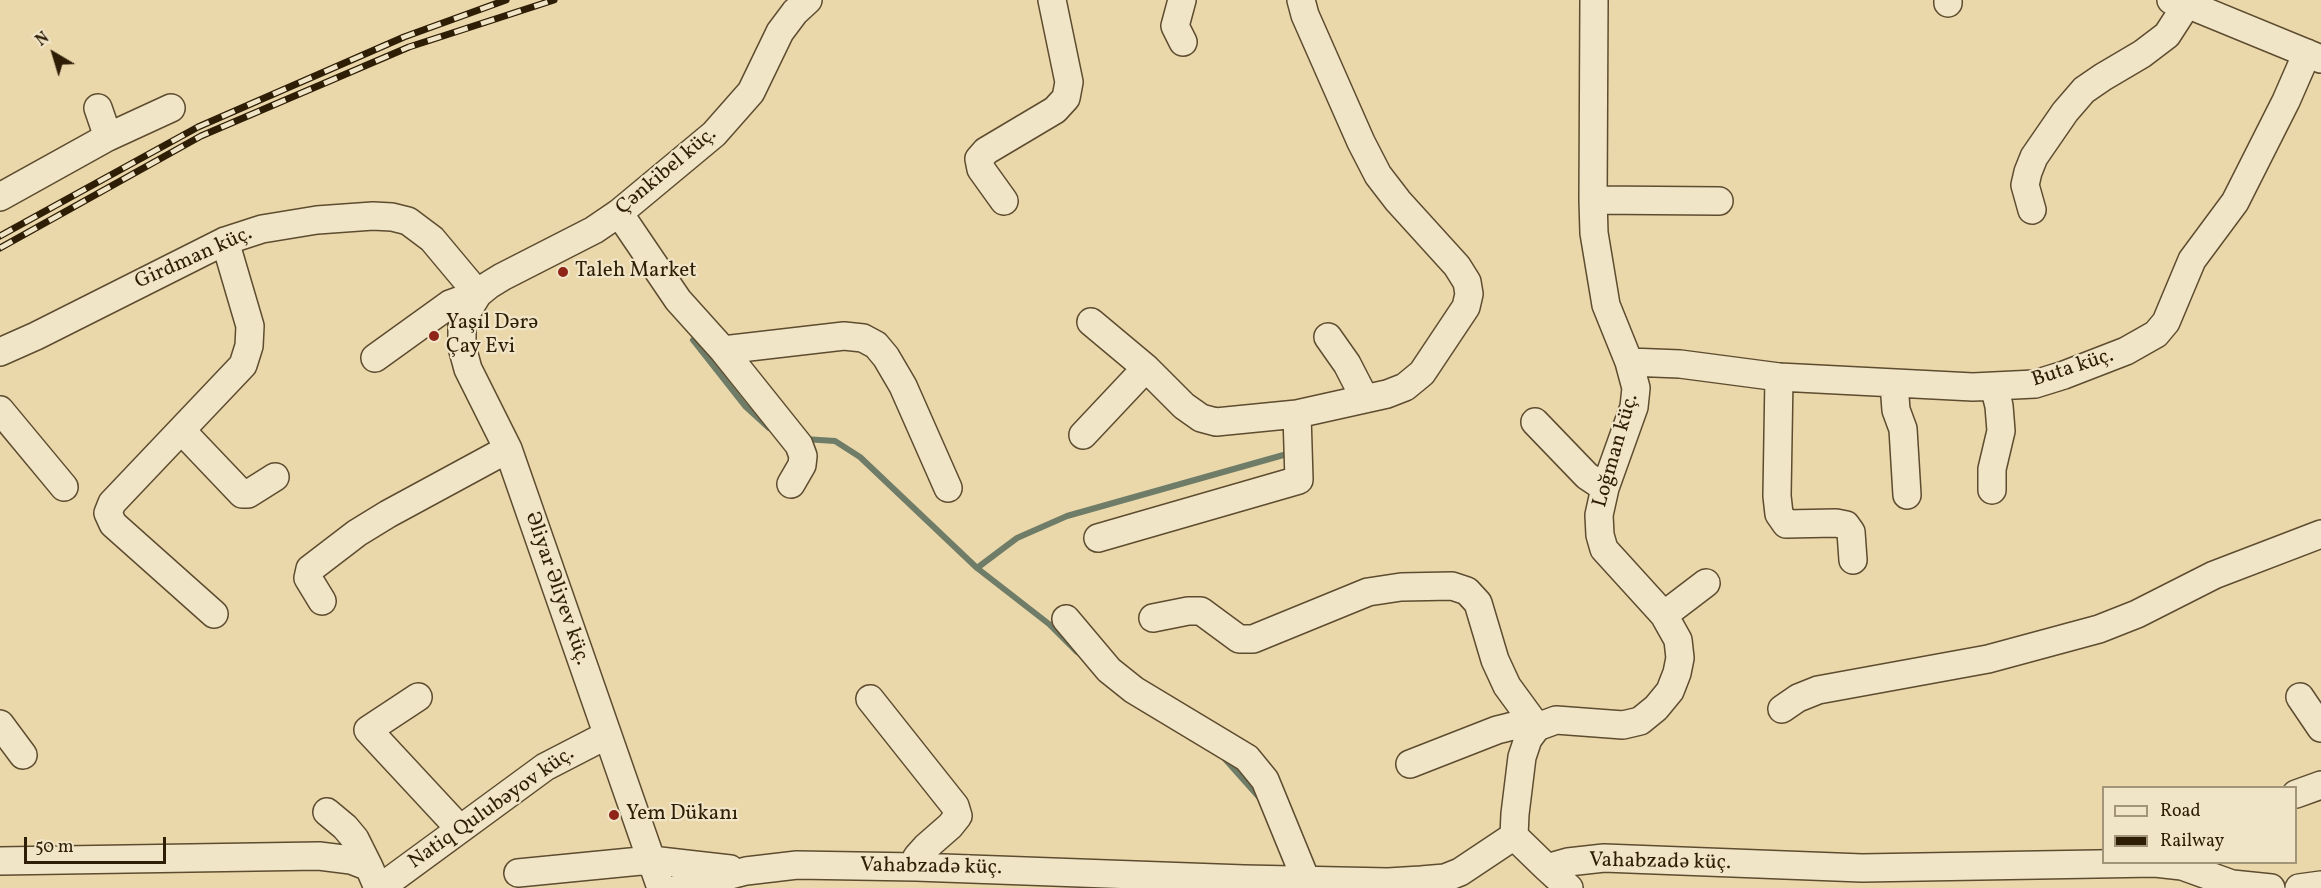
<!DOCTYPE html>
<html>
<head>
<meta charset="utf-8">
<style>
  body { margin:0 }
  #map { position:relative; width:2321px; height:888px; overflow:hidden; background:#ead7aa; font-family:Vollkorn,serif }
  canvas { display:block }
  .legend { position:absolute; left:2102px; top:786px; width:195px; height:78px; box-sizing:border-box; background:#f1e5c8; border:2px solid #a3957a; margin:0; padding:8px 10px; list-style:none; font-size:18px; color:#2e1e06 }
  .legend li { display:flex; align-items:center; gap:12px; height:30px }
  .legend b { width:30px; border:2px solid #a3957a }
  .north { position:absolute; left:24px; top:24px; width:60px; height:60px; -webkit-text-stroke:4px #f1e5c8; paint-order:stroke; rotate:322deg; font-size:16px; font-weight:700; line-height:24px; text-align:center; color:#2e1e06 }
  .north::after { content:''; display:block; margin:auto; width:21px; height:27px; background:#2e1e06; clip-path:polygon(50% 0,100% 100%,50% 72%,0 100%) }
  .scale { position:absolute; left:24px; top:837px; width:142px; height:27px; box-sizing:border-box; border:3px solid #2e1e06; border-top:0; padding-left:8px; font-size:18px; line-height:21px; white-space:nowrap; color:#2e1e06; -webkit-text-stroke:4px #f1e5c8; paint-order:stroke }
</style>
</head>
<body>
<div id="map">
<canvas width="2321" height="888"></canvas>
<ul class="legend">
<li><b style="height:8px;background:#f1e5c8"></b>Road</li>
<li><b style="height:8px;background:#2e1e06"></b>Railway</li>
</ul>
<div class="north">N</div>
<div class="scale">50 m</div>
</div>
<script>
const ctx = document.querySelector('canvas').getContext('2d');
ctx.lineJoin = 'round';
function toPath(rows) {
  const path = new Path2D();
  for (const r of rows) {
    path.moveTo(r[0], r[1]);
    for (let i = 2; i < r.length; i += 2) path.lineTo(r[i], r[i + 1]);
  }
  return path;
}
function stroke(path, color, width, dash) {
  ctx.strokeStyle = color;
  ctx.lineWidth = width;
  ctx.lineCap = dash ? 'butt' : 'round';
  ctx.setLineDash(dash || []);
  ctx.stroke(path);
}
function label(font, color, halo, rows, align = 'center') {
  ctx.font = font + ' Vollkorn,serif';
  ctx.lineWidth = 4.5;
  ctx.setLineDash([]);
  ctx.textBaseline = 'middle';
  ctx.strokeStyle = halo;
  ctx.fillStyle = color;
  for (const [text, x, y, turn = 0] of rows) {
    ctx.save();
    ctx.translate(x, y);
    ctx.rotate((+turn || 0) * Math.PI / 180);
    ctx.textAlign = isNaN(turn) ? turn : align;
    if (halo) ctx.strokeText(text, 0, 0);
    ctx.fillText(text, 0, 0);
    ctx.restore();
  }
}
stroke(toPath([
  [693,340,745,406,769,428],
  [804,439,835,441,860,457,977,568,1049,624,1077,652],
  [977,568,1017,538,1067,516,1287,454],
  [1225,759,1258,796]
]), '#6e7c68', 6);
const minor = toPath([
  [1182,0,1175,26,1183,42],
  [2171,0,2187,4,2321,59],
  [1948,3,1948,0],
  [98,108,108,137],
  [0,197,108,137,171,108],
  [1593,200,1719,201],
  [1004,201,981,169,979,159,986,151,1055,110,1066,98,1069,82,1052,0],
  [2032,210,2025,185,2028,172,2034,157,2065,112,2084,90,2103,77,2142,54,2167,35,2187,4],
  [619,213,678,300,723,350,844,336,863,338,876,345,886,357,903,386,948,488],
  [1091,322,1146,368,1184,406,1201,418,1216,422,1297,414,1387,394,1405,387,1422,373,1466,307,1469,294,1467,282,1457,266,1398,201,1378,175,1361,142,1305,15,1301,0],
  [1328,337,1347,364,1365,399],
  [723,350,799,445,803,456,802,465,791,484],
  [0,352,36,336,225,241,262,229,317,220,373,216,392,217,408,221,432,239,478,294],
  [375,358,450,304,478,294],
  [1629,362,1680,364,1779,377,1973,387,2035,384,2064,375,2126,351,2156,334,2166,322,2192,260,2235,202,2286,101,2307,53],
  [1779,377,1777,496,1779,514,1786,524,1836,523,1846,525,1851,532,1853,560],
  [1894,384,1896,410,1903,429,1907,495],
  [0,410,64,487],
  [1535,422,1587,476,1605,488],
  [182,431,242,494,248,494,275,477],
  [1083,435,1146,368],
  [1992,490,1992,469,2001,431,1999,406,1994,386],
  [1098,538,1299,480,1297,414],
  [322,601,308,578,310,569,357,533,388,514,508,449],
  [214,614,113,524,108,513,112,503,243,365,249,346,250,326,225,241],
  [1664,615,1706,583],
  [1153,618,1188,611,1201,611,1239,639,1253,639,1368,592,1401,587,1452,586,1467,591,1478,603,1495,660,1507,686,1537,727],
  [1066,619,1109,670,1134,690,1247,758,1265,780,1306,880],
  [418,697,368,730,460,829],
  [2300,697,2321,728],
  [870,699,955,806,958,816,950,826,926,847,917,857,916,867],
  [1782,709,1798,698,1818,690,1988,659,2099,629,2137,614,2214,575,2321,534],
  [0,724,23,755],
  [1410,764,1497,730,1517,725,1537,727],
  [2296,794,2321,785],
  [327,812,345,827,355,839,369,867],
  [1514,836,1515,814,1522,757,1528,739,1537,727,1556,720,1623,725,1640,721,1656,708,1670,691,1677,673,1680,658,1678,640,1664,615,1604,549,1600,535,1599,515,1605,488,1634,407,1636,388,1629,362,1606,305,1594,233,1593,200,1594,0],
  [0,861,319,856,351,860,369,867,378,888],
  [1547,868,1569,888],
  [518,873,651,860,730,869],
  [380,888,545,767,607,735],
  [661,888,508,449,468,369,462,347,462,327,467,312,478,294,489,285,502,277,594,230,619,213,714,134,751,92,780,32,795,12,808,0],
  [679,888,746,871,797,865,916,867,1244,879,1388,882,1421,880,1445,878,1460,872,1514,836,1547,868,1568,862,1604,858,1862,868,2155,863,2182,866,2232,884,2271,888],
  [2299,888,2321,885]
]);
stroke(minor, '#5d4c2f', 30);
stroke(minor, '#f1e5c8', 27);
const rail = toPath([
  [0,236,198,127,404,37,506,0],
  [0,248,201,136,409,47,554,0]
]);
stroke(rail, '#2e1e06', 7);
stroke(rail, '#f1e5c8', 4.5, [14]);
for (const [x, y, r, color] of [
  [563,272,6,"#8f2418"],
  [434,336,6,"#8f2418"],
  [614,815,6,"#8f2418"]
]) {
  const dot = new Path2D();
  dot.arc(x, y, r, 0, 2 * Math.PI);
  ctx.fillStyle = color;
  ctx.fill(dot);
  stroke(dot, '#f1e5c8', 2);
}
label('21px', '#2e1e06', '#f1e5c8', [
  ["Çənkibel küç.",667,172,-40],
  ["Girdman küç.",194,259,-24],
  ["Buta küç.",2073,369,-18],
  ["Loğman küç.",1617,451,-74],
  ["Əliyar Əliyev küç.",556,589,71],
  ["Natiq Qulubəyov küç.",492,809,-35],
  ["Vahabzadə küç.",1660,863,1],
  ["Vahabzadə küç.",931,868,1]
]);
label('21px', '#2e1e06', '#f1e5c8', [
  ["Taleh Market",575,272],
  ["Yaşıl Dərə",446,324],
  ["Çay Evi",446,348],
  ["Yem Dükanı",626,815]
], 'left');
</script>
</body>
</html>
